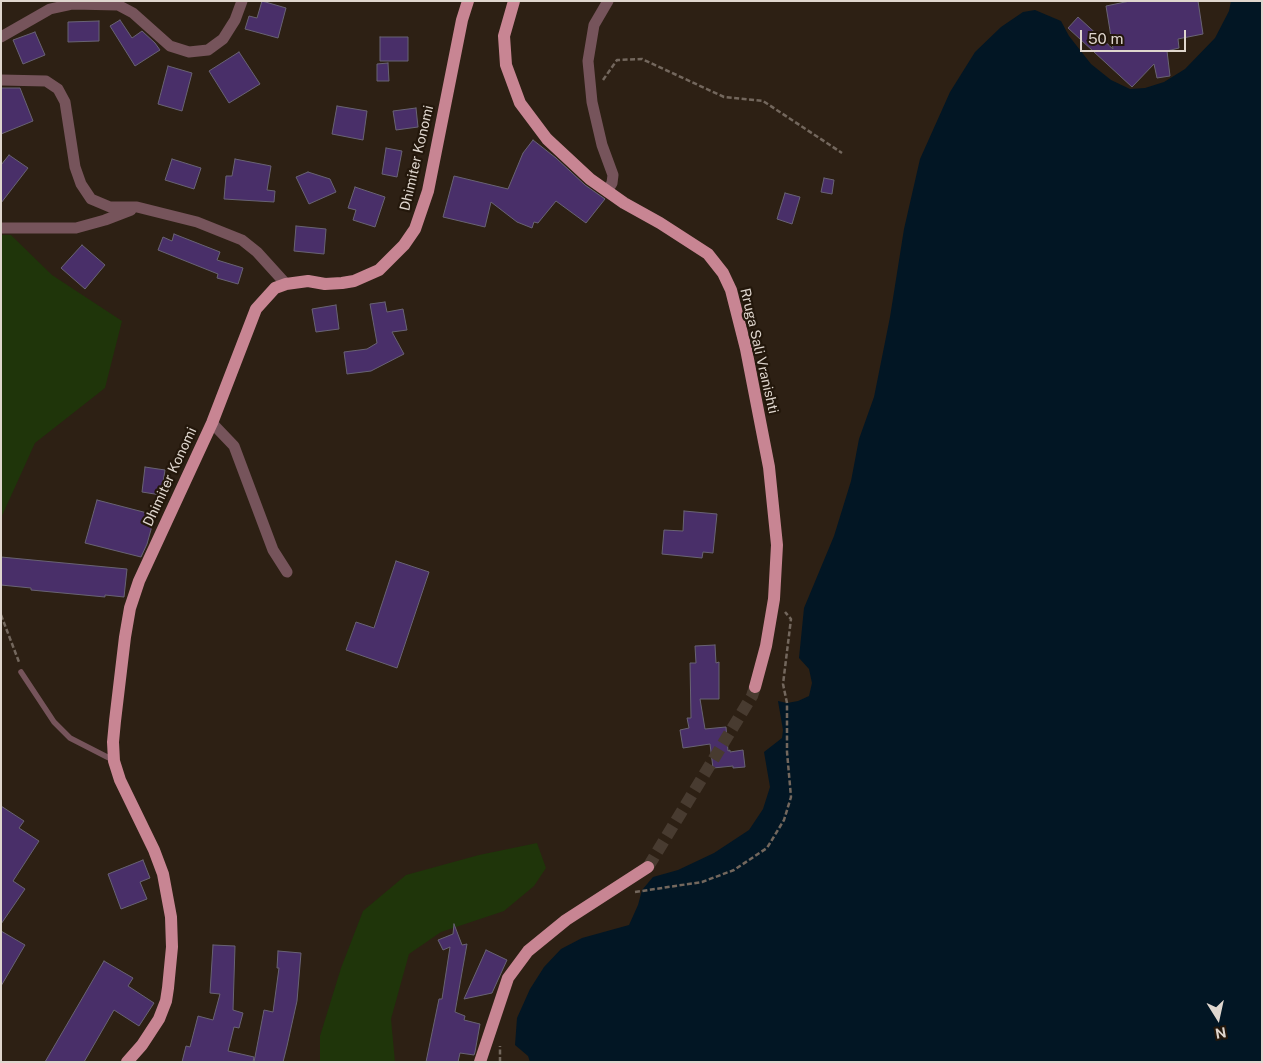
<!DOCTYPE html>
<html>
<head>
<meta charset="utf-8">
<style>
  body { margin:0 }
  #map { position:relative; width:1263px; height:1063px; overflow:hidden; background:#2d2014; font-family:"Public Sans",sans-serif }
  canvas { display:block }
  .frame { position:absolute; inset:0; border:2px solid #dfd6ce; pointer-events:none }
  .north { position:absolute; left:1193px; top:993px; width:50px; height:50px; -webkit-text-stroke:4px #23170b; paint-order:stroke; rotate:170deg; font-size:14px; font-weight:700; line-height:20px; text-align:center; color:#dfd6ce }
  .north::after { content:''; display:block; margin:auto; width:18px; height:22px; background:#dfd6ce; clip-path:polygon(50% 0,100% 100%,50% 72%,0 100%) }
  .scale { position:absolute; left:1080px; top:30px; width:106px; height:22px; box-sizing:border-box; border:2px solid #dfd6ce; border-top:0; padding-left:6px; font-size:15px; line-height:18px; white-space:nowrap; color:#dfd6ce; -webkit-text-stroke:4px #23170b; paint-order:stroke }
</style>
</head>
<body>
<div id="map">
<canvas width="1263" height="1063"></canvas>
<div class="frame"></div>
<div class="north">N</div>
<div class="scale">50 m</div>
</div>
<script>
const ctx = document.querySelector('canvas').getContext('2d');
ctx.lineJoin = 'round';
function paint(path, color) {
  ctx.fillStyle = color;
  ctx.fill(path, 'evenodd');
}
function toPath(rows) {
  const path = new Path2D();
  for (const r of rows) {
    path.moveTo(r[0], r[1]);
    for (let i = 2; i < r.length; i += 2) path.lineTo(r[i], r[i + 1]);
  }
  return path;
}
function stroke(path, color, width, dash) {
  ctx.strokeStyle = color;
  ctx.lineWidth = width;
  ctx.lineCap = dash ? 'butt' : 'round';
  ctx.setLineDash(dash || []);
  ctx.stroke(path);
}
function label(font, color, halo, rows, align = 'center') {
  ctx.font = font + ' "Public Sans",sans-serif';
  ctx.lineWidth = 4.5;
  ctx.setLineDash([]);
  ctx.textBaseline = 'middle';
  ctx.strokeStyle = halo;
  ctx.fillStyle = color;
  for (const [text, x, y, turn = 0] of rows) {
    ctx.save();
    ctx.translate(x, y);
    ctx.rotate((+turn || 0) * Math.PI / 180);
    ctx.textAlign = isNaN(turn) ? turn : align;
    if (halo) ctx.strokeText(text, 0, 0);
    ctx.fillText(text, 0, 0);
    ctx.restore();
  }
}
paint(toPath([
  [1,235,11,235,52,275,122,321,105,388,35,443,1,518],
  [537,843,546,868,534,886,504,911,441,932,409,954,391,1019,395,1062,320,1062,320,1036,341,968,363,911,406,875,479,855]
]), '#1f350a');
paint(toPath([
  [1231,1,1262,1,1262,1062,530,1062,528,1056,515,1045,517,1018,530,989,544,967,561,949,582,938,629,925,638,905,642,890,653,877,678,870,714,853,749,830,763,809,770,787,764,752,782,738,783,730,778,701,787,703,798,701,809,696,812,683,809,669,799,658,804,608,834,536,851,481,859,439,874,397,890,317,904,229,920,159,950,92,975,52,1001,27,1023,12,1035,10,1061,21,1069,36,1091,64,1111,80,1130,89,1145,88,1164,82,1185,69,1215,38,1229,11]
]), '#021624');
const building = toPath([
  [262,1,286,8,278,38,245,29,249,16,257,18,262,1],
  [1130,1,1198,1,1203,34,1178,39,1179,48,1167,51,1170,76,1157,78,1154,64,1132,87,1068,28,1078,17,1113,49,1106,6,1130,1],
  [120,20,132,38,142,31,155,43,160,50,135,66,110,26,120,20],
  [99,21,99,41,68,42,68,22,99,21],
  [35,32,45,55,23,64,13,40,35,32],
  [380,37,408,37,408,61,380,61,380,37],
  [239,52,260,84,229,103,209,71,239,52],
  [388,63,389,81,377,81,377,64,388,63],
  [168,66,192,73,182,111,158,104,168,66],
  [1,88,20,88,33,121,1,134,1,88],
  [337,106,367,111,363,140,332,134,337,106],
  [416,108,418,127,396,130,393,111,416,108],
  [533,140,556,158,585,185,605,199,586,223,556,201,538,223,534,222,532,228,517,222,491,202,485,227,443,217,454,176,508,189,523,153,533,140],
  [386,148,402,151,397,177,382,174,386,148],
  [9,155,28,168,1,203,1,165,9,155],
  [172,159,201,168,194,189,165,180,172,159],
  [235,159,271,166,267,190,275,191,274,202,224,199,226,176,232,176,235,159],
  [308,172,330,179,336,192,309,204,296,177,308,172],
  [824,178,834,180,832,194,821,192,824,178],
  [355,187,385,197,375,227,353,220,356,210,348,208,355,187],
  [785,193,800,197,792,224,777,219,785,193],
  [296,226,326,229,324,254,294,251,296,226],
  [174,234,220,252,217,260,243,268,238,284,217,278,218,274,158,250,163,237,172,241,174,234],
  [82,245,105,265,85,289,61,268,82,245],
  [385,302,387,312,403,309,407,330,392,332,404,354,371,371,347,374,344,352,367,349,377,343,370,304,385,302],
  [336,305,339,329,316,332,312,309,336,305],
  [145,467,165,470,161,495,142,492,145,467],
  [97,500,155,515,147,544,141,557,85,543,97,500],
  [684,511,717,514,713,553,703,552,702,558,662,554,664,530,683,531,684,511],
  [1,557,127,569,124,597,105,595,105,597,31,590,31,588,1,585,1,557],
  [396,561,429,572,397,668,346,650,356,622,374,628,396,561],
  [715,645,716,663,719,662,719,699,700,699,705,729,726,727,728,751,730,750,730,752,743,750,745,767,733,768,733,766,713,768,710,744,683,748,680,730,689,728,687,718,691,718,690,663,696,663,695,646,715,645],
  [1,806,24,821,19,828,39,841,13,881,25,889,1,924,1,806],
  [143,860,150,878,140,882,147,899,121,909,108,874,143,860],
  [454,924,462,945,467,944,455,1012,465,1016,464,1020,480,1024,475,1052,474,1055,460,1053,458,1062,426,1062,439,999,442,999,450,947,443,950,438,940,453,934,454,924],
  [1,931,25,945,1,986,1,931],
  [213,945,235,946,233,1010,243,1013,239,1028,234,1027,228,1051,254,1057,253,1062,182,1062,186,1046,190,1047,198,1016,213,1020,220,994,210,993,213,945],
  [486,950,507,960,492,993,464,999,486,950],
  [278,951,301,953,297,1001,287,1046,283,1062,254,1062,264,1010,273,1012,279,968,277,968,278,951],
  [104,961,133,978,128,986,154,1003,139,1026,114,1010,84,1062,45,1062,104,961]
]);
paint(building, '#492f69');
stroke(building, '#696374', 1);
stroke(toPath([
  [648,867,752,696,755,687]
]), '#483b30', 12, [12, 6]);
stroke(toPath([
  [603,80,617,60,642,59,724,97,763,101,842,153],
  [1,615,19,662],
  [635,892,702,882,734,870,767,848,784,820,791,797,787,752,787,703,783,684,791,619,785,612],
  [500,1062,500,1046]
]), '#73675d', 2.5, [5, 2.5]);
stroke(toPath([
  [21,672,54,722,70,738,113,760]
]), '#76545b', 5.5);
stroke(toPath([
  [1,37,50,9,73,4,118,5,133,13,170,46,189,52,208,50,223,39,235,20,242,1],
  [1,80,46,81,58,89,65,102,75,167,81,184,91,199,110,207,137,207,197,222,242,240,257,252,286,284],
  [607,191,612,183,613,175,602,145,592,102,588,61,594,25,608,1],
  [1,228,76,228,105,220,131,210],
  [212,423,234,446,273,550,287,572]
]), '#76545b', 11);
stroke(toPath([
  [514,1,504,36,506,65,520,103,547,139,590,179,624,203,660,223,708,254,723,273,731,290,746,349,769,467,777,545,774,599,766,646,755,687],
  [127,1062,142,1045,159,1019,166,1001,168,988,172,947,171,917,163,874,154,850,120,780,114,761,113,742,115,721,125,637,130,608,139,581,212,423,256,309,275,288,286,284,308,281,325,284,342,283,354,281,379,270,404,245,415,229,428,191,462,20,468,1],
  [480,1062,508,978,528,951,566,920,648,867]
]), '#c88593', 12);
label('14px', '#dfd6ce', '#23170b', [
  ["Dhimiter Konomi",417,158,-77],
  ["Rruga Sali Vranishti",759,351,77],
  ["Dhimiter Konomi",170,477,-65]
]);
</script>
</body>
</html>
